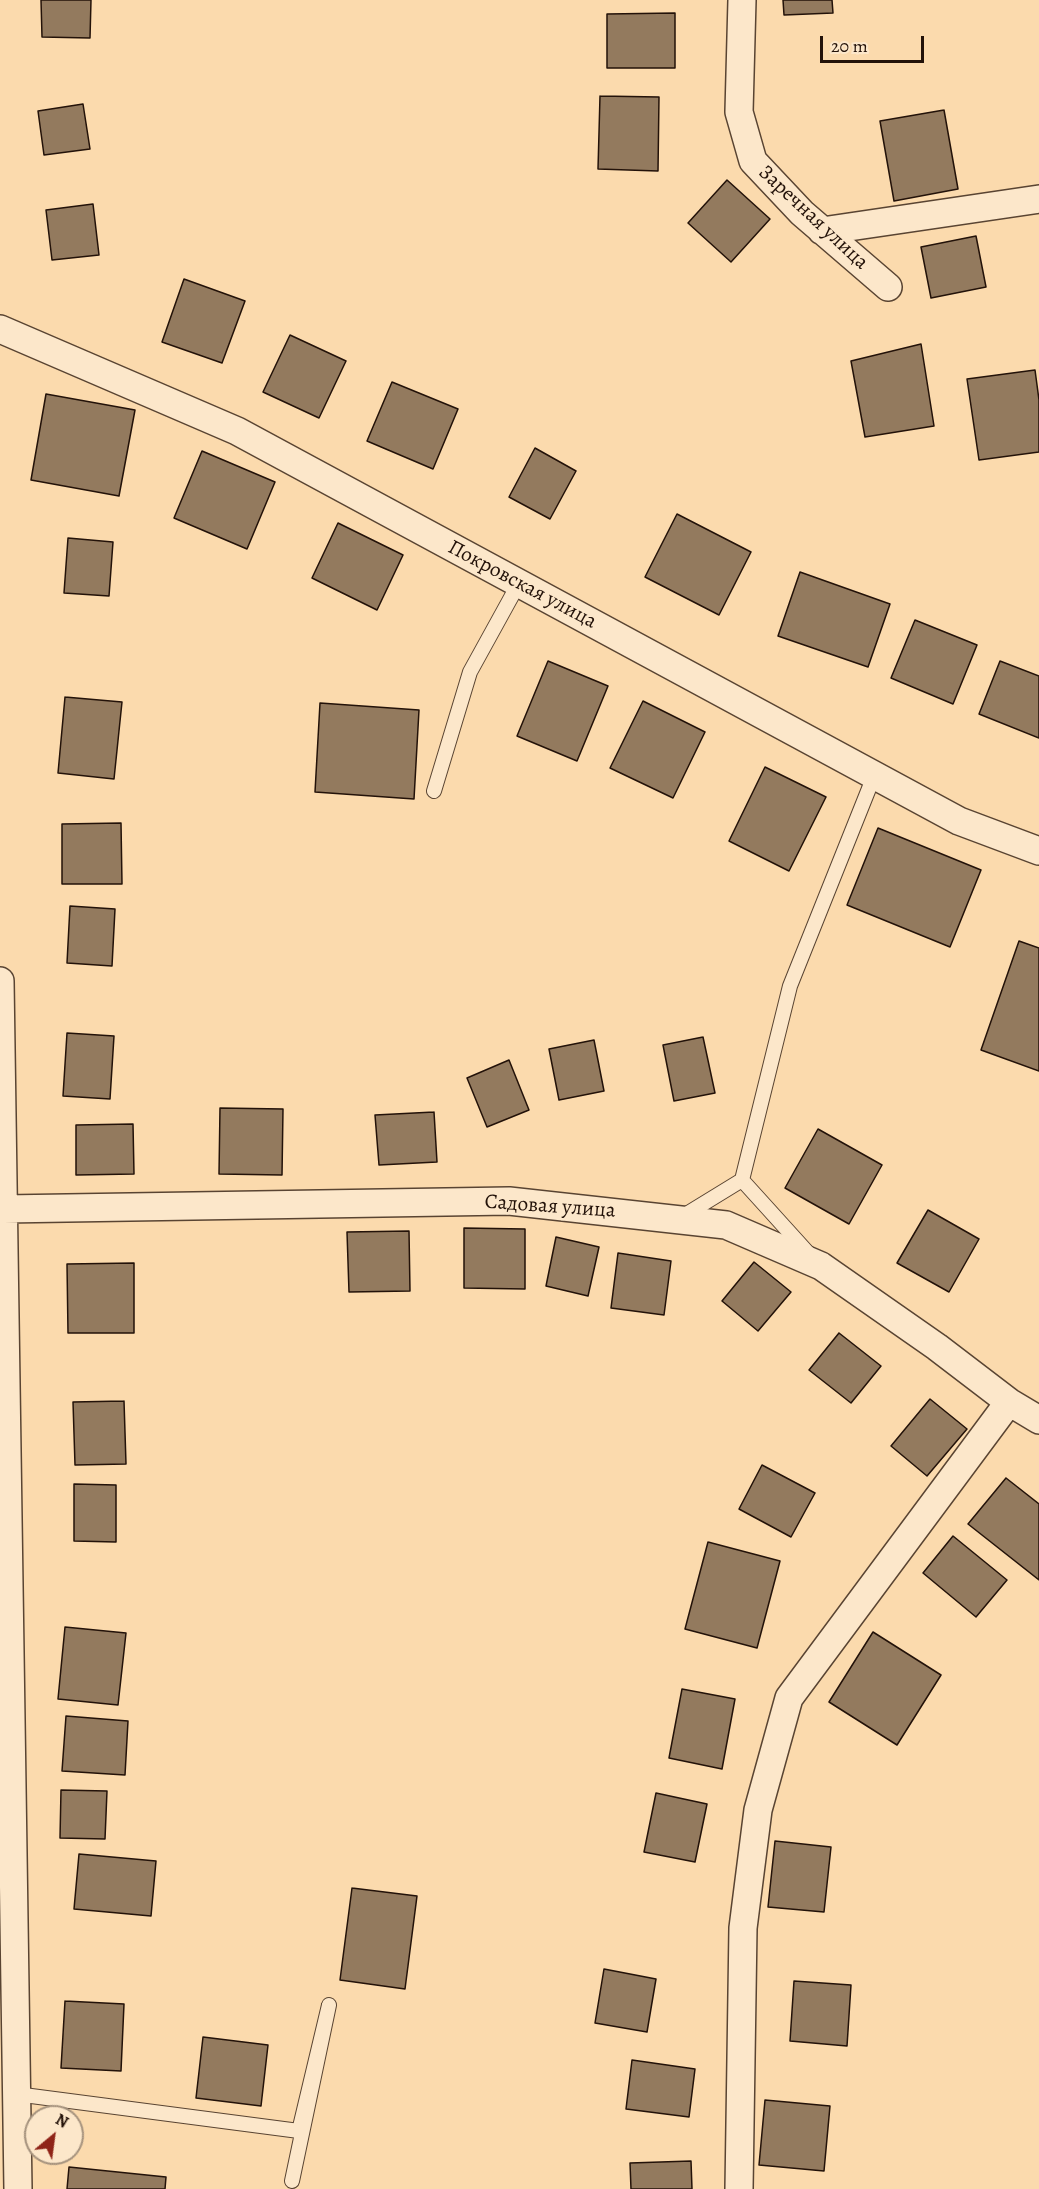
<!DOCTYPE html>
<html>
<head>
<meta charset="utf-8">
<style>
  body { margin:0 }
  #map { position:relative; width:1039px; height:2189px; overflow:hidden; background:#fbdaad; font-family:Alegreya,serif }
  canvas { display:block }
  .north { position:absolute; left:24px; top:2105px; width:60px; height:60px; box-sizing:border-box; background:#fce7ca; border:2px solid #a5927d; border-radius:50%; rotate:29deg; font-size:16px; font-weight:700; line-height:24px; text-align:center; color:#231209 }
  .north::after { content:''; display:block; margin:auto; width:21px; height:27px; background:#8f2418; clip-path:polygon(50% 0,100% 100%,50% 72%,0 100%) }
  .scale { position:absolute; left:820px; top:36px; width:104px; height:27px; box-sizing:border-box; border:3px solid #231209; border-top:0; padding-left:8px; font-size:18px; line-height:21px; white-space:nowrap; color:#231209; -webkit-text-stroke:4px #fce7ca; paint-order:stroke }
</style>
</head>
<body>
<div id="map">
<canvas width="1039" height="2189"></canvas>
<div class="north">N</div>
<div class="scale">20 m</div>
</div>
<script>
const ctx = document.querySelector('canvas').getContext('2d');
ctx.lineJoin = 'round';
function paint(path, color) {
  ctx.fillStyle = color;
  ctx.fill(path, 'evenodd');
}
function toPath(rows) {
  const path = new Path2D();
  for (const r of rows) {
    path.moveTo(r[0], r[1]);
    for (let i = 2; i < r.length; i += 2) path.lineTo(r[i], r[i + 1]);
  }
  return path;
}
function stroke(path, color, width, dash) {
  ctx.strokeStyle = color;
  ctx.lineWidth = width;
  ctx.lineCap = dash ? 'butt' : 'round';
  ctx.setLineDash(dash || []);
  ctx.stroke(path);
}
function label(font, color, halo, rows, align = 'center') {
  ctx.font = font + ' Alegreya,serif';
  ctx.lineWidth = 4.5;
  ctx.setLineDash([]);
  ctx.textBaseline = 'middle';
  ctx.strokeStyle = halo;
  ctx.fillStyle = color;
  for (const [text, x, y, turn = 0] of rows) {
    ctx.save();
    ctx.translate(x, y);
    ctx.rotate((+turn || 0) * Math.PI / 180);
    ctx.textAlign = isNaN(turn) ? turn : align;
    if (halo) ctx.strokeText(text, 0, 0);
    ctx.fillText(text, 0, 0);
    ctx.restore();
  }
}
const building = toPath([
  [41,0,91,0,90,38,42,37,41,0],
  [783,0,832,0,833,13,784,15,783,0],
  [675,13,675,68,607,68,607,14,675,13],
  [600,96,659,97,658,171,598,169,600,96],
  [83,104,90,149,44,155,38,111,83,104],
  [944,110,958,189,894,201,880,121,944,110],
  [727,180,770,219,731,262,688,223,727,180],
  [93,204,99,255,52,260,46,210,93,204],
  [976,236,986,287,931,298,921,247,976,236],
  [184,279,245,301,222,363,162,342,184,279],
  [290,335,346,361,319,418,263,392,290,335],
  [921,344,934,426,865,437,851,361,921,344],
  [1035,370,1039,400,1039,452,979,460,967,379,1035,370],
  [392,382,458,409,433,469,367,441,392,382],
  [46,394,135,410,119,496,31,480,46,394],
  [535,448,576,471,550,519,509,497,535,448],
  [202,451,275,482,247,549,174,518,202,451],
  [677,514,751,552,719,615,645,577,677,514],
  [338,523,403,555,377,610,312,578,338,523],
  [68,538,113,542,109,596,64,593,68,538],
  [800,572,890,604,868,667,778,636,800,572],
  [915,620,977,645,953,704,891,678,915,620],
  [548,661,608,686,577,761,517,736,548,661],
  [1000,661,1039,676,1039,738,979,714,1000,661],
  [65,697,122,702,114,779,58,773,65,697],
  [643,701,705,732,673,798,610,768,643,701],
  [320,703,419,710,414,799,315,792,320,703],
  [765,767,826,797,789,871,729,841,765,767],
  [121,823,122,884,62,884,62,824,121,823],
  [878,828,981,870,950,947,847,905,878,828],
  [70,906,115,909,112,966,67,963,70,906],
  [1019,941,1039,948,1039,1071,981,1050,1019,941],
  [67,1033,114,1036,110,1099,63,1096,67,1033],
  [703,1037,715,1093,674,1101,663,1045,703,1037],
  [594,1040,604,1091,559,1100,549,1049,594,1040],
  [509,1060,529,1110,487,1127,467,1078,509,1060],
  [220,1108,283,1109,282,1175,219,1174,220,1108],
  [434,1112,437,1162,379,1165,375,1115,434,1112],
  [133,1124,134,1174,76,1175,76,1125,133,1124],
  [818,1129,882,1165,849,1224,785,1188,818,1129],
  [928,1210,979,1239,949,1292,897,1263,928,1210],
  [464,1228,525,1229,525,1289,464,1288,464,1228],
  [409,1231,410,1291,349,1292,347,1232,409,1231],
  [556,1237,599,1247,588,1296,546,1286,556,1237],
  [618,1253,671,1261,664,1315,611,1308,618,1253],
  [754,1262,791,1292,758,1331,722,1301,754,1262],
  [134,1263,134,1333,68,1333,67,1264,134,1263],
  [839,1333,881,1366,851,1403,809,1370,839,1333],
  [930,1399,967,1429,927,1476,891,1446,930,1399],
  [124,1401,126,1464,75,1465,73,1402,124,1401],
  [762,1465,815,1493,791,1537,739,1509,762,1465],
  [1006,1478,1039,1504,1039,1580,968,1524,1006,1478],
  [74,1484,116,1485,116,1542,74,1541,74,1484],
  [953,1536,1007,1580,976,1617,923,1573,953,1536],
  [708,1542,780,1561,757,1648,685,1629,708,1542],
  [65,1627,126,1633,118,1705,58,1699,65,1627],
  [873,1632,941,1675,897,1745,829,1702,873,1632],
  [682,1689,735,1699,722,1769,669,1758,682,1689],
  [66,1716,128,1721,125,1775,62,1771,66,1716],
  [61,1790,107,1791,105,1839,60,1838,61,1790],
  [656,1793,707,1804,695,1862,644,1852,656,1793],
  [775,1841,831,1847,824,1912,768,1907,775,1841],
  [79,1854,156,1861,151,1916,74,1909,79,1854],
  [352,1888,417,1896,405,1989,340,1980,352,1888],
  [604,1969,656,1979,647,2032,595,2023,604,1969],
  [794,1981,851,1985,847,2046,790,2041,794,1981],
  [65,2001,124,2004,121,2071,61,2068,65,2001],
  [203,2037,268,2045,261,2106,196,2098,203,2037],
  [632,2060,695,2069,689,2117,626,2109,632,2060],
  [765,2100,830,2106,824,2171,759,2165,765,2100],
  [691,2161,692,2189,631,2189,630,2163,691,2161],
  [69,2167,166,2177,165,2189,67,2189,69,2167]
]);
paint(building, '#937a5e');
stroke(building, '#231209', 1.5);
const service = toPath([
  [434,791,470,672,519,583],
  [680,1218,742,1180],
  [809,1254,742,1180,790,986,874,776],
  [16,2094,299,2131,329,2005,292,2181]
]);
const minor = toPath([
  [742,0,739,112,753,161,802,213,888,287],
  [822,231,1039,199],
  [0,329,237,431,959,821,1039,851],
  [0,981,18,2189],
  [4,1209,509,1201,726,1225,821,1266,937,1347,1009,1402,1039,1420],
  [739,2189,743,1928,758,1810,789,1698,1009,1402]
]);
stroke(service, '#594432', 16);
stroke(minor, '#594432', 30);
stroke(service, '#fce7ca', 14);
stroke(minor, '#fce7ca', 27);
label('21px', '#231209', '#fce7ca', [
  ["Заречная улица",813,218,43],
  ["Покровская улица",522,585,28],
  ["Садовая улица",550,1207,4]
]);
</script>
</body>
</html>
